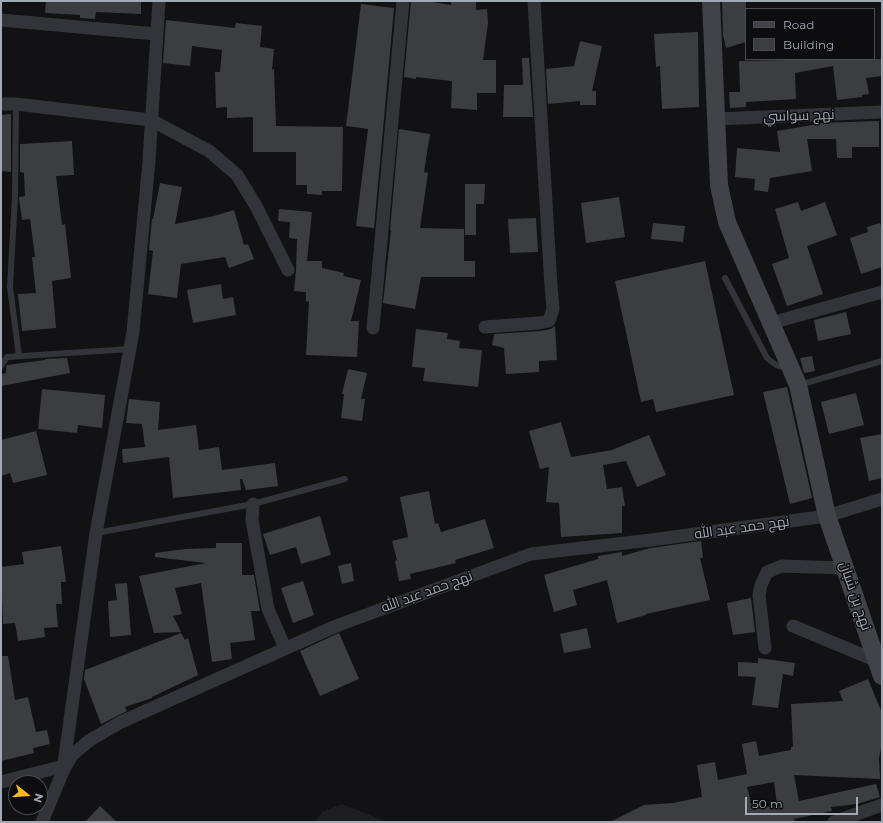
<!DOCTYPE html>
<html>
<head>
<meta charset="utf-8">
<style>
  body { margin:0 }
  #map { position:relative; width:883px; height:823px; overflow:hidden; background:#121214; font-family:Montserrat,sans-serif }
  canvas { display:block }
  .frame { position:absolute; inset:0; border:2px solid #a3a8b5; pointer-events:none }
  .legend { position:absolute; left:745px; top:8px; width:130px; height:52px; box-sizing:border-box; background:#0d0d0f; border:1px solid #494b51; margin:0; padding:5px 7px; list-style:none; font-size:12px; color:#a3a8b5 }
  .legend li { display:flex; align-items:center; gap:8px; height:20px }
  .legend b { width:20px; border:1px solid #494b51 }
  .north { position:absolute; left:8px; top:775px; width:40px; height:40px; box-sizing:border-box; background:#0d0d0f; border:1px solid #494b51; border-radius:50%; rotate:107deg; font-size:11px; font-weight:700; line-height:16px; text-align:center; color:#a3a8b5 }
  .north::after { content:''; display:block; margin:auto; width:14px; height:18px; background:#fdb721; clip-path:polygon(50% 0,100% 100%,50% 72%,0 100%) }
  .scale { position:absolute; left:745px; top:797px; width:113px; height:18px; box-sizing:border-box; border:2px solid #a3a8b5; border-top:0; padding-left:5px; font-size:12px; line-height:14px; white-space:nowrap; color:#a3a8b5; -webkit-text-stroke:3px #0d0d0f; paint-order:stroke }
</style>
</head>
<body>
<div id="map">
<canvas width="883" height="823"></canvas>
<div class="frame"></div>
<ul class="legend">
<li><b style="height:5px;background:#414349"></b>Road</li>
<li><b style="height:11px;background:#3c3d41"></b>Building</li>
</ul>
<div class="north">N</div>
<div class="scale">50 m</div>
</div>
<script>
const ctx = document.querySelector('canvas').getContext('2d');
ctx.lineJoin = 'round';
function paint(path, color) {
  ctx.fillStyle = color;
  ctx.fill(path, 'evenodd');
}
function toPath(rows) {
  const path = new Path2D();
  for (const r of rows) {
    path.moveTo(r[0], r[1]);
    for (let i = 2; i < r.length; i += 2) path.lineTo(r[i], r[i + 1]);
  }
  return path;
}
function stroke(path, color, width, dash) {
  ctx.strokeStyle = color;
  ctx.lineWidth = width;
  ctx.lineCap = dash ? 'butt' : 'round';
  ctx.setLineDash(dash || []);
  ctx.stroke(path);
}
function label(font, color, halo, rows, align = 'center') {
  ctx.font = font + ' Montserrat,Cairo,sans-serif';
  ctx.lineWidth = 3;
  ctx.setLineDash([]);
  ctx.textBaseline = 'middle';
  ctx.strokeStyle = halo;
  ctx.fillStyle = color;
  for (const [text, x, y, turn = 0] of rows) {
    ctx.save();
    ctx.translate(x, y);
    ctx.rotate((+turn || 0) * Math.PI / 180);
    ctx.textAlign = isNaN(turn) ? turn : align;
    if (halo) ctx.strokeText(text, 0, 0);
    ctx.fillText(text, 0, 0);
    ctx.restore();
  }
}
paint(toPath([
  [342,804,388,822,315,822,322,812]
]), '#1e1e21');
paint(toPath([
  [46,1,141,1,141,14,96,12,95,19,80,18,80,15,45,13],
  [411,1,426,1,451,5,451,1,476,1,476,10,487,9,488,23,483,60,496,60,496,93,477,93,477,110,451,108,452,81,416,77,416,79,404,77],
  [722,1,746,1,746,42,726,48,723,35],
  [361,4,394,8,374,228,356,226,368,129,346,126],
  [166,20,235,28,236,23,262,26,260,47,274,49,272,70,274,69,276,126,343,127,342,191,322,191,322,195,307,194,307,185,296,185,296,152,253,152,253,117,227,118,227,107,216,108,215,72,220,72,222,50,192,46,190,66,163,63],
  [698,32,699,107,662,109,660,66,656,67,654,34],
  [580,41,602,46,592,91,596,91,596,105,580,105,580,101,548,104,546,69,574,66],
  [522,58,529,58,533,117,503,117,504,85,523,85],
  [784,59,882,59,882,76,866,78,869,94,862,95,862,97,837,100,833,66,795,73,796,99,746,102,746,107,730,108,729,92,740,92,739,61,784,60],
  [11,114,11,172,1,171,1,149,2,149,1,115],
  [879,121,879,147,852,147,852,158,837,158,836,139,807,139,812,171,770,178,768,192,754,190,755,179,735,177,737,148,780,152,777,131,818,124,818,123],
  [399,129,430,134,424,172,428,173,420,228,464,229,464,261,475,261,475,277,421,277,415,309,383,303,391,230,390,230],
  [72,141,74,175,56,176,62,225,65,224,71,278,52,281,56,328,22,331,18,294,36,293,32,257,35,257,30,219,22,220,19,198,19,197,25,196,24,173,20,172,20,144],
  [160,183,182,187,175,224,214,216,234,210,244,245,248,244,254,259,229,268,225,257,181,264,177,298,148,294,153,251,149,250,152,219,153,219],
  [465,184,485,184,484,204,476,204,476,235,465,235],
  [619,197,625,237,586,243,581,203],
  [798,202,801,211,825,202,837,235,807,246,823,294,787,306,772,264,789,258,775,209],
  [279,209,312,212,307,261,322,261,322,268,344,273,343,276,361,280,351,321,359,321,357,357,306,355,309,302,306,301,306,292,294,291,296,270,297,239,289,238,290,222,278,221],
  [536,218,538,252,510,253,508,219],
  [653,223,685,226,683,242,651,239],
  [880,223,882,230,882,267,861,274,850,238,868,232,867,227],
  [705,261,734,395,656,412,653,399,641,402,615,281],
  [221,284,223,299,233,297,236,315,193,323,187,290],
  [846,312,851,334,818,341,814,320],
  [555,326,557,360,539,361,539,372,506,374,504,348,492,345,494,334,540,331,551,329],
  [416,329,448,333,447,339,460,341,459,348,482,350,478,387,423,381,425,368,412,367],
  [812,356,815,371,804,373,800,358],
  [67,358,70,373,1,386,1,374,6,373,6,367,7,365,45,360,45,359],
  [348,369,367,373,361,399,365,399,362,421,341,418,344,394,342,394],
  [787,387,812,498,790,504,763,392],
  [42,389,105,395,102,428,78,425,77,433,38,429],
  [856,393,864,425,829,434,821,402],
  [129,399,160,402,158,430,196,425,199,450,219,447,222,470,275,463,278,486,246,490,242,479,240,479,241,490,173,498,169,457,123,463,122,449,145,447,142,424,126,423],
  [561,422,571,457,612,450,649,435,666,475,637,487,626,461,603,465,607,489,622,487,625,506,622,506,622,533,561,537,559,503,546,502,549,467,540,469,529,431],
  [36,431,47,475,13,483,10,473,1,476,1,440],
  [882,434,882,478,869,481,860,438],
  [429,491,435,524,438,523,441,532,485,519,494,548,455,560,456,563,410,574,411,579,399,581,395,561,397,560,392,541,408,537,400,497],
  [320,516,331,555,301,564,296,547,270,555,263,534],
  [701,541,703,558,700,558,710,600,646,614,646,615,617,623,607,580,573,590,577,605,554,612,544,575,598,559,598,556,622,552,622,556,650,548],
  [216,543,242,543,242,575,254,575,260,611,251,611,255,640,230,643,232,659,212,662,201,583,175,588,182,614,173,616,181,632,154,633,139,576,206,563,155,557,155,553,185,549,216,548],
  [61,546,66,582,61,582,62,604,56,604,58,627,44,628,45,637,18,641,15,623,3,624,1,567,24,564,22,552],
  [351,563,354,581,342,584,338,566],
  [303,581,314,615,293,623,281,588],
  [127,583,131,635,110,637,108,601,117,600,115,584],
  [751,598,755,632,733,635,727,603],
  [587,628,591,648,564,653,560,634],
  [181,633,185,640,188,638,198,675,152,697,152,698,125,707,127,711,101,724,84,679,85,670],
  [339,633,359,679,320,696,300,651],
  [1,656,8,656,15,700,28,697,36,732,47,730,50,744,33,748,34,753,1,761],
  [758,658,795,663,793,676,783,674,778,708,752,705,756,677,738,676,738,662,758,663],
  [868,679,882,713,882,743,879,758,880,779,794,775,799,801,876,784,880,797,857,804,831,807,832,811,794,819,795,822,610,822,644,805,673,803,702,797,697,765,715,762,718,780,747,774,742,744,756,741,759,756,791,750,791,747,793,747,791,704,843,701,839,691],
  [774,782,777,805,753,810,747,787],
  [100,806,117,822,85,822]
]), '#3c3d41');
stroke(toPath([
  [16,104,15,196,10,287,19,356],
  [725,278,767,358,776,365,788,369],
  [1,366,7,357,130,349],
  [799,385,882,361],
  [96,533,253,504,345,479]
]), '#333439', 6);
stroke(toPath([
  [1,20,156,34],
  [1,104,16,104,151,120,209,151,237,175,256,206,288,270],
  [716,119,882,112],
  [771,323,882,292],
  [485,327,539,323,549,321,553,309,551,286,534,1],
  [373,328,403,1],
  [253,504,252,520,268,609,285,648],
  [793,626,877,661],
  [765,648,759,595,761,585,767,572,782,566,845,568],
  [63,771,72,755,90,740,121,722,336,626,531,554,651,540,827,516,882,499],
  [1,782,64,766],
  [42,822,63,771,96,533,133,332,149,161,159,1],
  [834,822,882,805]
]), '#333439', 13);
stroke(toPath([
  [711,1,719,185,727,222,798,385,827,516,882,676]
]), '#414349', 18);
label('14px', '#a3a8b5', '#0d0d0f', [
  ["نهج سواسي",799,116,-2],
  ["نهج حمد عبد الله",742,528,-8],
  ["نهج حمد عبد الله",427,592,-20],
  ["نهج بن شبان",855,596,71]
]);
</script>
</body>
</html>
